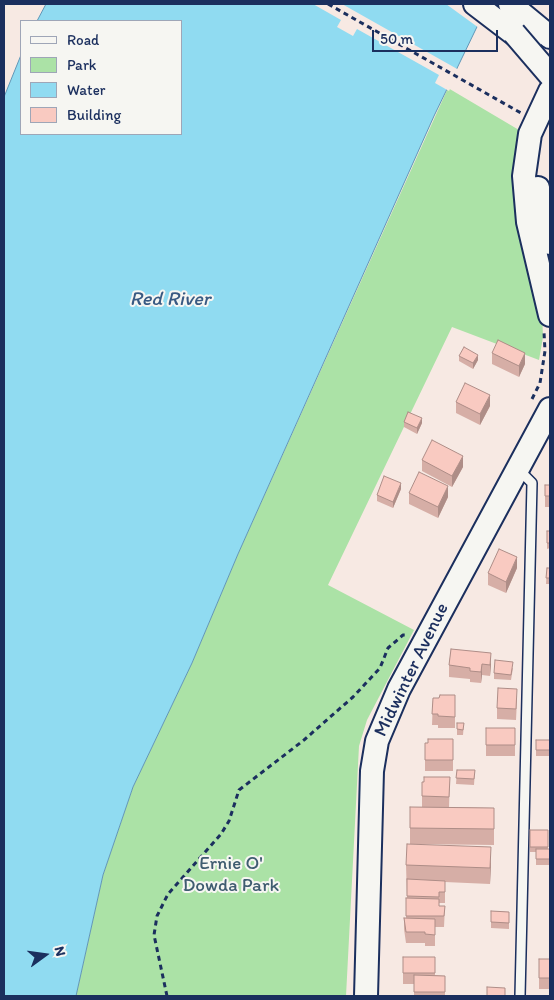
<!DOCTYPE html>
<html>
<head>
<meta charset="utf-8">
<style>
  body { margin:0 }
  #map { position:relative; width:554px; height:1000px; overflow:hidden; background:#f7e9e3; font-family:Itim,sans-serif }
  canvas { display:block }
  .frame { position:absolute; inset:0; border:5px solid #1b2f5e; pointer-events:none }
  .legend { position:absolute; left:20px; top:20px; width:162px; height:115px; box-sizing:border-box; background:#f6f6f2; border:1px solid #9ea6b7; margin:0; padding:6px 9px; list-style:none; font-size:15px; color:#1b2f5e }
  .legend li { display:flex; align-items:center; gap:10px; height:25px }
  .legend b { width:25px; border:1px solid #9ea6b7 }
  .north { position:absolute; left:20px; top:930px; width:50px; height:50px; -webkit-text-stroke:4px #f6f6f2; paint-order:stroke; rotate:76deg; font-size:14px; font-weight:700; line-height:20px; text-align:center; color:#1b2f5e }
  .north::after { content:''; display:block; margin:auto; width:18px; height:22px; background:#1b2f5e; clip-path:polygon(50% 0,100% 100%,50% 72%,0 100%) }
  .scale { position:absolute; left:372px; top:30px; width:126px; height:22px; box-sizing:border-box; border:2px solid #1b2f5e; border-top:0; padding-left:6px; font-size:15px; line-height:18px; white-space:nowrap; color:#1b2f5e; -webkit-text-stroke:4px #f6f6f2; paint-order:stroke }
</style>
</head>
<body>
<div id="map">
<canvas width="554" height="1000"></canvas>
<div class="frame"></div>
<ul class="legend">
<li><b style="height:6px;background:#f6f6f2"></b>Road</li>
<li><b style="height:14px;background:#abe2a6"></b>Park</li>
<li><b style="height:14px;background:#90dbf1"></b>Water</li>
<li><b style="height:14px;background:#f9cac1"></b>Building</li>
</ul>
<div class="north">N</div>
<div class="scale">50 m</div>
</div>
<script>
const ctx = document.querySelector('canvas').getContext('2d');
ctx.lineJoin = 'round';
function paint(path, color) {
  ctx.fillStyle = color;
  ctx.fill(path, 'evenodd');
}
function toPath(rows) {
  const path = new Path2D();
  for (const r of rows) {
    path.moveTo(r[0], r[1]);
    for (let i = 2; i < r.length; i += 2) path.lineTo(r[i], r[i + 1]);
  }
  return path;
}
function stroke(path, color, width, dash) {
  ctx.strokeStyle = color;
  ctx.lineWidth = width;
  ctx.lineCap = dash ? 'butt' : 'round';
  ctx.setLineDash(dash || []);
  ctx.stroke(path);
}
function label(font, color, halo, rows, align = 'center') {
  ctx.font = font + ' Itim,sans-serif';
  ctx.lineWidth = 4;
  ctx.setLineDash([]);
  ctx.textBaseline = 'middle';
  ctx.strokeStyle = halo;
  ctx.fillStyle = color;
  for (const [text, x, y, turn = 0] of rows) {
    ctx.save();
    ctx.translate(x, y);
    ctx.rotate((+turn || 0) * Math.PI / 180);
    ctx.textAlign = isNaN(turn) ? turn : align;
    if (halo) ctx.strokeText(text, 0, 0);
    ctx.fillText(text, 0, 0);
    ctx.restore();
  }
}
paint(toPath([
  [448,88,519,130,514,157,514,192,542,311,543,337,539,360,452,327,328,585,414,630,367,720,359,746,346,996,76,996,103,875,133,787,192,663,238,554]
]), '#abe2a6');
const water = toPath([
  [46,4,488,4,434,116,238,554,192,663,133,787,103,875,76,996,4,996,4,97,21,55,21,134,181,134,181,21,37,21,46,4]
]);
paint(water, '#90dbf1');
stroke(water, '#6196b6', 1);
paint(toPath([
  [313,4,342,4,459,70,449,91,435,83,439,75,357,29,353,36,337,27,341,20],
  [446,4,491,4,479,28]
]), '#f7e9e3');
const service = toPath([
  [519,470,532,483,520,996]
]);
const secondary = toPath([
  [475,4,530,46],
  [510,4,550,37],
  [550,91,530,134,524,176,528,222,550,315],
  [538,188,550,243],
  [366,996,372,771,377,741,399,689,550,409]
]);
stroke(service, '#1b2f5e', 12);
stroke(secondary, '#1b2f5e', 26);
stroke(toPath([
  [328,4,521,113],
  [532,399,540,383,545,351,544,332],
  [167,996,154,935,157,916,168,894,221,834,229,821,239,790,304,740,353,697,380,668,388,648,403,635,408,635]
]), '#1b2f5e', 3, [5, 4]);
stroke(service, '#f6f6f2', 9);
stroke(secondary, '#f6f6f2', 22);
const secondaryBridge = toPath([
  [514,33,550,75]
]);
stroke(secondaryBridge, '#1b2f5e', 26, []);
stroke(secondaryBridge, '#f6f6f2', 22);
paint(toPath([
  [492,353,525,364,519,377,492,364],
  [459,356,478,360,473,369,459,361],
  [456,402,490,406,480,425,456,413],
  [404,422,422,423,417,434,404,427],
  [422,460,463,467,452,487,422,471],
  [550,485,550,507,545,507,545,496],
  [401,489,393,508,377,501,377,495],
  [409,493,448,497,438,518,409,504],
  [547,531,550,531,550,548,547,549],
  [517,568,506,593,488,585,488,573],
  [547,568,550,568,550,584,546,584],
  [451,649,491,664,490,676,482,675,481,683,470,682,470,679,449,677,449,665],
  [513,668,511,680,494,679,494,673],
  [455,695,455,728,438,728,438,725,432,725,433,698,439,698],
  [517,700,516,720,497,719,497,708],
  [457,723,464,723,463,735,457,735],
  [486,728,515,728,515,756,486,756],
  [453,739,453,771,425,771,425,760],
  [536,740,550,740,550,756,536,756],
  [457,770,475,770,474,785,456,784],
  [450,777,449,807,494,808,494,845,410,844,410,807,422,807,422,782],
  [530,830,548,830,548,849,550,849,550,865,536,865,536,852,530,852],
  [491,863,490,884,445,882,445,903,439,903,439,906,445,906,444,927,435,927,435,946,425,946,425,943,406,943,404,929,404,918,406,918,406,898,407,898,406,865],
  [491,911,509,912,509,929,491,928],
  [403,957,435,957,435,975,445,976,445,996,414,996,414,984,403,984],
  [539,959,550,959,550,989,539,989]
]), '#d6aea6');
paint(toPath([
  [525,353,525,364,519,377,519,366],
  [478,355,478,360,473,369,473,363],
  [490,395,490,406,480,425,480,414],
  [422,418,422,423,417,434,417,428],
  [463,456,463,467,452,487,452,476],
  [401,483,401,489,393,508,393,502],
  [448,486,448,497,438,518,438,507],
  [517,557,517,568,506,593,506,582],
  [491,653,491,664,490,676,490,665],
  [482,664,482,675,481,683,481,672],
  [491,847,491,863,490,884,490,868]
]), '#ae8d87');
const building = toPath([
  [498,340,525,353,519,366,492,353,498,340],
  [464,347,478,355,473,363,459,356,464,347],
  [465,383,490,395,480,414,456,402,465,383],
  [408,412,422,418,417,428,404,422,408,412],
  [432,440,463,456,452,476,422,460,432,440],
  [419,472,448,486,438,507,409,493,419,472],
  [384,476,401,483,393,502,377,495,384,476],
  [545,485,550,485,550,496,545,496,545,485],
  [547,531,550,531,550,543,547,543,547,531],
  [499,549,517,557,506,582,488,573,499,549],
  [547,568,550,568,550,578,546,578,547,568],
  [451,649,491,653,490,665,482,664,481,672,470,671,470,668,449,665,451,649],
  [495,660,513,662,511,675,494,673,495,660],
  [498,688,517,689,516,709,497,708,498,688],
  [440,695,455,695,455,717,438,716,438,714,432,714,433,698,439,698,440,695],
  [457,723,464,723,463,730,457,729,457,723],
  [486,728,515,728,515,745,486,745,486,728],
  [428,739,453,739,453,760,425,760,425,743,428,743,428,739],
  [536,740,550,740,550,750,536,750,536,740],
  [457,770,475,770,474,779,456,778,457,770],
  [424,777,450,777,449,797,422,796,422,782,424,782,424,777],
  [410,807,494,808,494,829,410,828,410,807],
  [530,830,548,830,548,847,530,847,530,830],
  [407,844,491,847,490,868,406,865,407,844],
  [536,849,550,849,550,859,536,859,536,849],
  [407,879,445,881,445,892,439,892,439,897,407,896,407,879],
  [406,898,439,899,439,906,445,906,444,916,406,916,406,898],
  [491,911,509,912,509,923,491,922,491,911],
  [404,918,435,919,435,935,425,934,425,932,406,932,404,918],
  [403,957,435,957,435,973,403,973,403,957],
  [539,959,550,959,550,978,539,978,539,959],
  [414,975,445,976,445,992,414,992,414,975],
  [487,987,505,988,505,996,487,996,487,987]
]);
paint(building, '#f9cac1');
stroke(building, '#ae8d87', 1);
label('19px', '#1b2f5e', '#f6f6f2', [
  ["Midwinter Avenue",412,670,-64]
]);
label('19px', '#3f5c70', '#f6f6f2', [
  ["Ernie O'",231,864],
  ["Dowda Park",231,886]
]);
label('italic 20px', '#385a83', '#f6f6f2', [
  ["Red River",170,300]
]);
</script>
</body>
</html>
